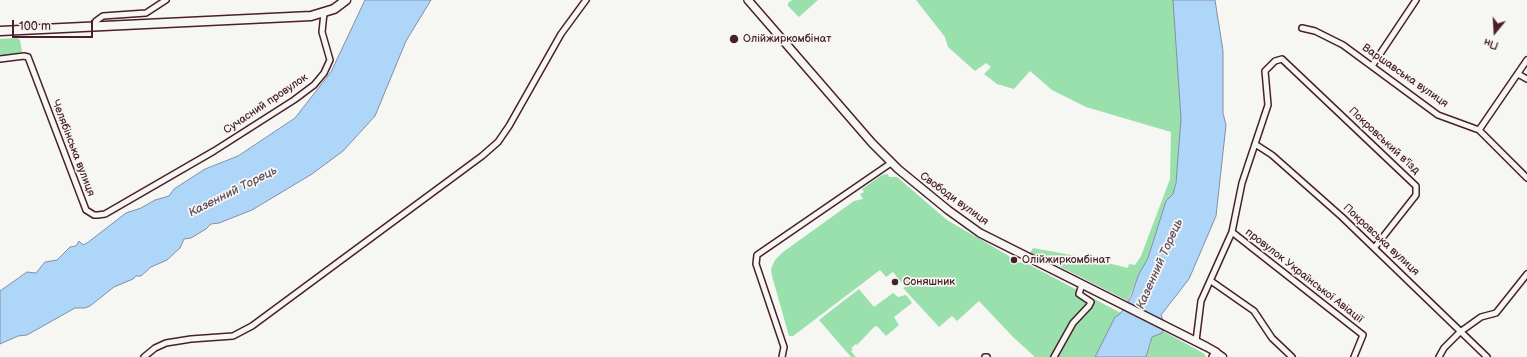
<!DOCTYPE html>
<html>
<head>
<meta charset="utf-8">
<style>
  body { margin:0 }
  #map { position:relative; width:1527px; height:357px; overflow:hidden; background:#f6f6f2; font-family:"Balsamiq Sans",sans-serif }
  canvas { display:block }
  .north { position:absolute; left:1475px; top:12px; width:40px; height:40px; -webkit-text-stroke:3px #f6f6f2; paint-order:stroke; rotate:198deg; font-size:11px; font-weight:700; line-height:16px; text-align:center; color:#4a1f2b }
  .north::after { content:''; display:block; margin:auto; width:14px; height:18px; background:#4a1f2b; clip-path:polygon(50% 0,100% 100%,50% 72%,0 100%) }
  .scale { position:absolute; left:12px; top:20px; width:81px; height:18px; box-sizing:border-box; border:2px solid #4a1f2b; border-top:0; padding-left:5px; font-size:12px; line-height:14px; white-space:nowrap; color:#4a1f2b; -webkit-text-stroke:3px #f6f6f2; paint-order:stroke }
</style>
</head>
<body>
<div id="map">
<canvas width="1527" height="357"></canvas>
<div class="north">Пн</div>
<div class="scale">100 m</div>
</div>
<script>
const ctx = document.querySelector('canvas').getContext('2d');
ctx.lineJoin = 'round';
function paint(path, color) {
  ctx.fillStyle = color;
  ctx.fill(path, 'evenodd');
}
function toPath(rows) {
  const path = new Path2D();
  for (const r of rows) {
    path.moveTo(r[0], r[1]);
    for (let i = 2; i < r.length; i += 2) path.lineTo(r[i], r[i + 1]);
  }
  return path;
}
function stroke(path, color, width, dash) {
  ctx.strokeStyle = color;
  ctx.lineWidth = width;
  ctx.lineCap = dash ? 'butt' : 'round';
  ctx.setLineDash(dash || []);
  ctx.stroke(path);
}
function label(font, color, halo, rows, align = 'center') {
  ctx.font = font + ' "Balsamiq Sans",sans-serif';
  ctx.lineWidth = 3.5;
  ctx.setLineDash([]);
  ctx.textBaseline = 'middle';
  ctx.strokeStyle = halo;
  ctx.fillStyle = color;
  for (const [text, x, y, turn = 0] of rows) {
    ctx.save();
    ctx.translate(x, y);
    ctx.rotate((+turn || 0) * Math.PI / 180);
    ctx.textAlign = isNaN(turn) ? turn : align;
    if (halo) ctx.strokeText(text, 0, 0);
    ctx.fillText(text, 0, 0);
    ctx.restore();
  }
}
paint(toPath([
  [792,0,818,0,799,17,788,6,788,3],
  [916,0,1173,0,1181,119,1178,171,1173,194,1166,201,1148,258,1138,276,1128,301,1055,264,1055,261,1050,259,1049,261,1030,253,1033,248,1087,258,1128,268,1129,264,1135,265,1141,256,1170,179,1171,132,1086,107,1052,90,1030,71,1014,89,997,84,984,74,991,67,986,63,975,71,948,47,945,37],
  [17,38,20,40,22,52,0,56,0,39],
  [888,174,889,177,897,177,947,220,1009,256,1011,260,1016,263,1024,262,1121,313,1115,317,1095,357,1035,357,1013,337,979,301,957,321,952,316,939,327,903,288,905,287,893,272,886,277,880,270,805,327,793,336,789,336,772,276,771,269,775,260,783,252,854,201,863,199,860,194,864,192,862,189,882,175],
  [859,289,874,307,893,293,898,297,906,295,912,303,894,317,899,325,886,336,877,326,874,327,857,345,856,344,851,348,853,349,851,351,856,357,851,357,819,320],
  [1163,331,1203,353,1206,357,1146,357,1151,343,1150,339]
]), '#99e0ad');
const water = toPath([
  [365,0,431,0,406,41,375,116,343,151,312,174,252,210,219,223,211,224,206,229,191,238,184,239,180,248,167,260,151,267,141,276,136,276,133,279,114,287,90,306,85,308,75,308,27,335,18,336,0,344,0,291,27,272,36,273,45,262,57,260,70,247,76,246,79,241,83,245,87,243,126,213,141,208,155,200,169,196,174,189,205,169,238,156,295,118,331,72,365,0],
  [1173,0,1215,0,1223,51,1223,113,1226,125,1216,216,1189,279,1161,315,1165,325,1162,333,1152,337,1146,357,1095,357,1115,317,1120,314,1131,297,1138,276,1148,258,1166,201,1173,194,1176,183,1181,119,1173,0]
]);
paint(water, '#add6f8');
stroke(water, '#858da6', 1);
const minor = toPath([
  [94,26,96,21,103,16,146,13,166,0],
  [1302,28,1315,31,1343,45,1438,115,1479,130,1527,178],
  [0,59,24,56,28,57,86,210,94,215,98,215,105,214,214,151,294,100,314,85,324,73,330,60,322,32,324,13],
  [1372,66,1416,0],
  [1518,74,1527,79],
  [1479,130,1527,60],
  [1255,144,1272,155,1342,217,1487,357],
  [1232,232,1363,335,1354,357],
  [1211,281,1254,311,1272,338,1292,357],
  [1196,341,1201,301,1232,232,1242,183,1268,105,1265,71,1275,61,1282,59,1416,186,1416,195,1375,247],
  [144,357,155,348,166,343,191,339,233,336,252,326,482,156,498,142,509,126,561,34,586,0],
  [782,357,784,347,756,264,757,255,891,163],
  [985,357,987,357],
  [1054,357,1073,323,1089,306,1091,302,1079,294,1082,284],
  [1439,357,1444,348,1460,332,1481,317,1496,313,1527,274]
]);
const tertiary = toPath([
  [1216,352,1223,357]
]);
const secondary = toPath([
  [748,0,872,143,898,169,948,210,980,233,1207,347,1216,352,1213,357]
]);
const primary = toPath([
  [0,31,311,16,334,9,346,0]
]);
stroke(minor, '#4a1f2b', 8);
stroke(tertiary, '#4a1f2b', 9);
stroke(secondary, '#4a1f2b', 10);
stroke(primary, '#4a1f2b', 11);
stroke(minor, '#f6f6f2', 5);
stroke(tertiary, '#f6f6f2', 6);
stroke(secondary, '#f6f6f2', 7);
stroke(primary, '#f6f6f2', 8);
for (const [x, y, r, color] of [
  [734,39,5,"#4a1f2b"],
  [1014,260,4,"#4a1f2b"],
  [895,282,4,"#4a1f2b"]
]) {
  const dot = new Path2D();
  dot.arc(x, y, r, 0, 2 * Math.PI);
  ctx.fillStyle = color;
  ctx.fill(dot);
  stroke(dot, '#f6f6f2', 1.5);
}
label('11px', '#4a1f2b', '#f6f6f2', [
  ["Олійжиркомбiнат",743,39],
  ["Олійжиркомбінат",1022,260],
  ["Соняшник",903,282]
], 'left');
label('11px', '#4a1f2b', '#f6f6f2', [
  ["Варшавська вулиця",1405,76,35],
  ["Сучасний провулок",266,104,-34],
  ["Покровський в'їзд",1384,141,43],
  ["Челябінська вулиця",73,148,69],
  ["Свободи вулиця",954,199,36],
  ["Покровська вулиця",1381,240,43],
  ["провулок Української Авіації",1304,276,38]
]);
label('italic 12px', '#634d5e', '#f6f6f2', [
  ["Казенний Торець",233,192,-27],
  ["Казенний Торець",1160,264,-66]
]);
</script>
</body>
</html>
